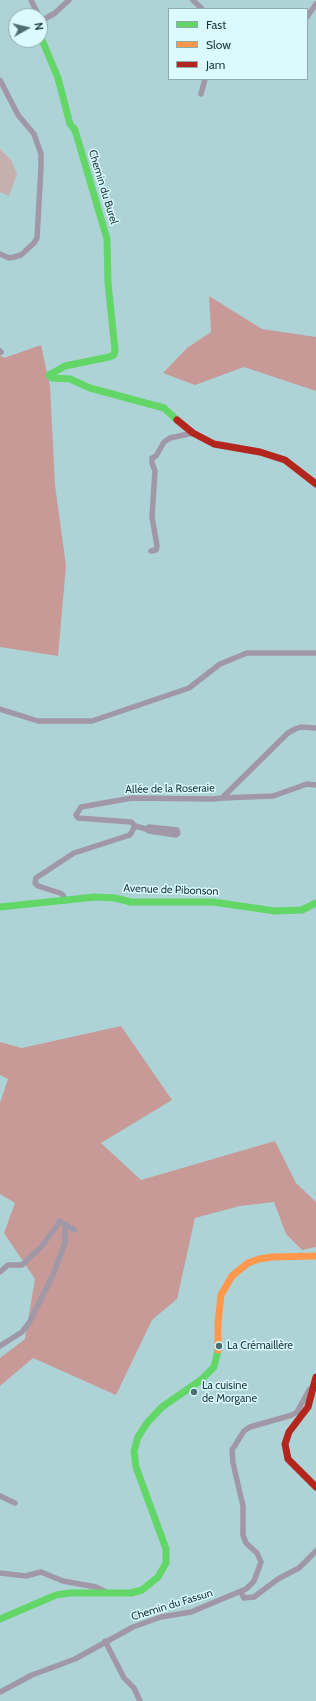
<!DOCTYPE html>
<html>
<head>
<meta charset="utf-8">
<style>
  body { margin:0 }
  #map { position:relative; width:316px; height:1701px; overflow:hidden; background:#aed3d7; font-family:Cabin,sans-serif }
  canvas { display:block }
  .legend { position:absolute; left:168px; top:8px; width:140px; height:72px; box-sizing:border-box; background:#dafafe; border:1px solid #8eacb0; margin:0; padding:5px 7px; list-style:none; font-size:12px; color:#1b373a }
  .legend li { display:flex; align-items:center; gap:8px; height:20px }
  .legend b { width:20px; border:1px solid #8eacb0 }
  .north { position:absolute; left:8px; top:8px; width:40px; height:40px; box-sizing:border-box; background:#dafafe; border:1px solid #8eacb0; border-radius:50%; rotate:82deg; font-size:11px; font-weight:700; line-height:16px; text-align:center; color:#1b373a }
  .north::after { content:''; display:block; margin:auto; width:14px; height:18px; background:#4e6e71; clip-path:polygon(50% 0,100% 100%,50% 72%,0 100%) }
</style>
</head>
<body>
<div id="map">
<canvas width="316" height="1701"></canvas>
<ul class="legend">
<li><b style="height:5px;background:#63d668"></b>Fast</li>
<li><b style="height:5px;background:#ff974d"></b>Slow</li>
<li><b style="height:5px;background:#b3261e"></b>Jam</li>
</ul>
<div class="north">N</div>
</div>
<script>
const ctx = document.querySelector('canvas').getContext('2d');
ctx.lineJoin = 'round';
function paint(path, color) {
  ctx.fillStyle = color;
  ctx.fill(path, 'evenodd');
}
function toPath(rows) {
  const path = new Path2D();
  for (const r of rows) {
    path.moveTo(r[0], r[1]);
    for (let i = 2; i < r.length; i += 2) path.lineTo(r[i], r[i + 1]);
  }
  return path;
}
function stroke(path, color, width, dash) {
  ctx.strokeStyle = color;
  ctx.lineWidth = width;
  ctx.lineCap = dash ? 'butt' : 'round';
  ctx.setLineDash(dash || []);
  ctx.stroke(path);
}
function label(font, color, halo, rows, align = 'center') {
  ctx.font = font + ' Cabin,sans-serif';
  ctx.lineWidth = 3;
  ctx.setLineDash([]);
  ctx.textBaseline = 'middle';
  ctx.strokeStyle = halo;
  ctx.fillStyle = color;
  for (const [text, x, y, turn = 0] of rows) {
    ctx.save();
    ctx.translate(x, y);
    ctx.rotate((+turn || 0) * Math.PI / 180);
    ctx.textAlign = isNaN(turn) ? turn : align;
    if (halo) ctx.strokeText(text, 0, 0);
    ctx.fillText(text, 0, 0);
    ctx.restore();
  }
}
paint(toPath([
  [0,149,11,160,17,174,9,196,0,192]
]), '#c6b0ae');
paint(toPath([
  [209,296,262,329,316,337,316,391,244,367,195,385,163,373,187,348,211,332],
  [41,345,50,386,55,485,66,566,58,656,0,647,0,355,4,358],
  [121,1026,172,1100,101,1143,141,1180,275,1141,296,1183,316,1202,316,1247,302,1250,286,1234,274,1202,240,1206,195,1218,177,1299,152,1320,116,1395,33,1358,0,1386,0,1358,25,1339,35,1279,4,1233,15,1203,0,1194,0,1103,8,1079,0,1075,0,1042,22,1048]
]), '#c79a98');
stroke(toPath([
  [31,0,39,16],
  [193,0,202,9],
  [307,17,316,4],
  [40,25,43,20,55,13,69,0],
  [0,80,18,115,34,134,41,154,41,167,37,238,34,243,21,255,14,257,9,258,0,254],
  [201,94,205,79],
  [0,351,1,352],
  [151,551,156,550,157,546,152,517,155,471,152,463,152,458,156,456,164,442,170,438,193,433],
  [0,709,38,721,92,721,189,688,220,664,247,653,316,653],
  [222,798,273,796,307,784,316,785],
  [135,826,146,829,149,831,176,835,178,833,177,830,149,827,146,829],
  [65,901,63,895,60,893,38,886,35,883,36,878,74,853,130,835,135,826,131,822,78,818,76,815,81,807,132,798,213,799,222,798,288,733,295,729,301,727,316,728],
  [0,1272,8,1265,22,1265,42,1246,60,1221,74,1230],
  [0,1346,22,1332,29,1323,53,1275,65,1243,65,1225],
  [0,1496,15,1503],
  [0,1573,26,1576,41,1572,63,1581,96,1587,106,1592],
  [241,1592,244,1598,254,1597,278,1579,299,1568,316,1551],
  [105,1641,124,1678,134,1688,140,1701],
  [0,1692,32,1675,75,1659,133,1627,161,1617,191,1612,246,1589,254,1581,261,1562,257,1553,246,1543,243,1535,243,1506,233,1463,232,1450,244,1431,250,1427,292,1415,297,1412,309,1390,313,1387]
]), '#a097a7', 5.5);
stroke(toPath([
  [40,35,58,78,70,124,75,130,107,239,108,283,115,350,114,355,109,357,65,366,49,375,52,378,70,379,90,388,164,408,177,420],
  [0,907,95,897,115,898,131,902,213,902,275,911,302,910,316,903],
  [0,1619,56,1595,69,1593,131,1593,142,1590,158,1577,166,1563,166,1549,136,1467,134,1451,138,1437,147,1423,162,1407,201,1380,214,1367,218,1350]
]), '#63d668', 7);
stroke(toPath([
  [218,1350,218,1323,221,1295,232,1276,248,1263,259,1259,272,1257,316,1256]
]), '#ff974d', 7);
stroke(toPath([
  [177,420,193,433,214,444,260,452,285,460,316,484],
  [316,1377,308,1407,289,1432,285,1444,288,1459,316,1487]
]), '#b3261e', 7);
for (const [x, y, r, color] of [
  [219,1346,4,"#4e6e71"],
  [194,1392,4,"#4e6e71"]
]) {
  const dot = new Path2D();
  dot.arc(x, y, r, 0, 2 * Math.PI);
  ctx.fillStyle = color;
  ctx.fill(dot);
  stroke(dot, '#dafafe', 1.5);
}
label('11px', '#1b373a', '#dafafe', [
  ["Chemin du Burel",103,187,73],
  ["Allée de la Roseraie",170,789,-1],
  ["Avenue de Pibonson",171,890,2],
  ["Chemin du Fassun",172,1605,-17]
]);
label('11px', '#1b373a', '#dafafe', [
  ["La Crémaillère",227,1346],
  ["La cuisine",202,1386],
  ["de Morgane",202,1399]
], 'left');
</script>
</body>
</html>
